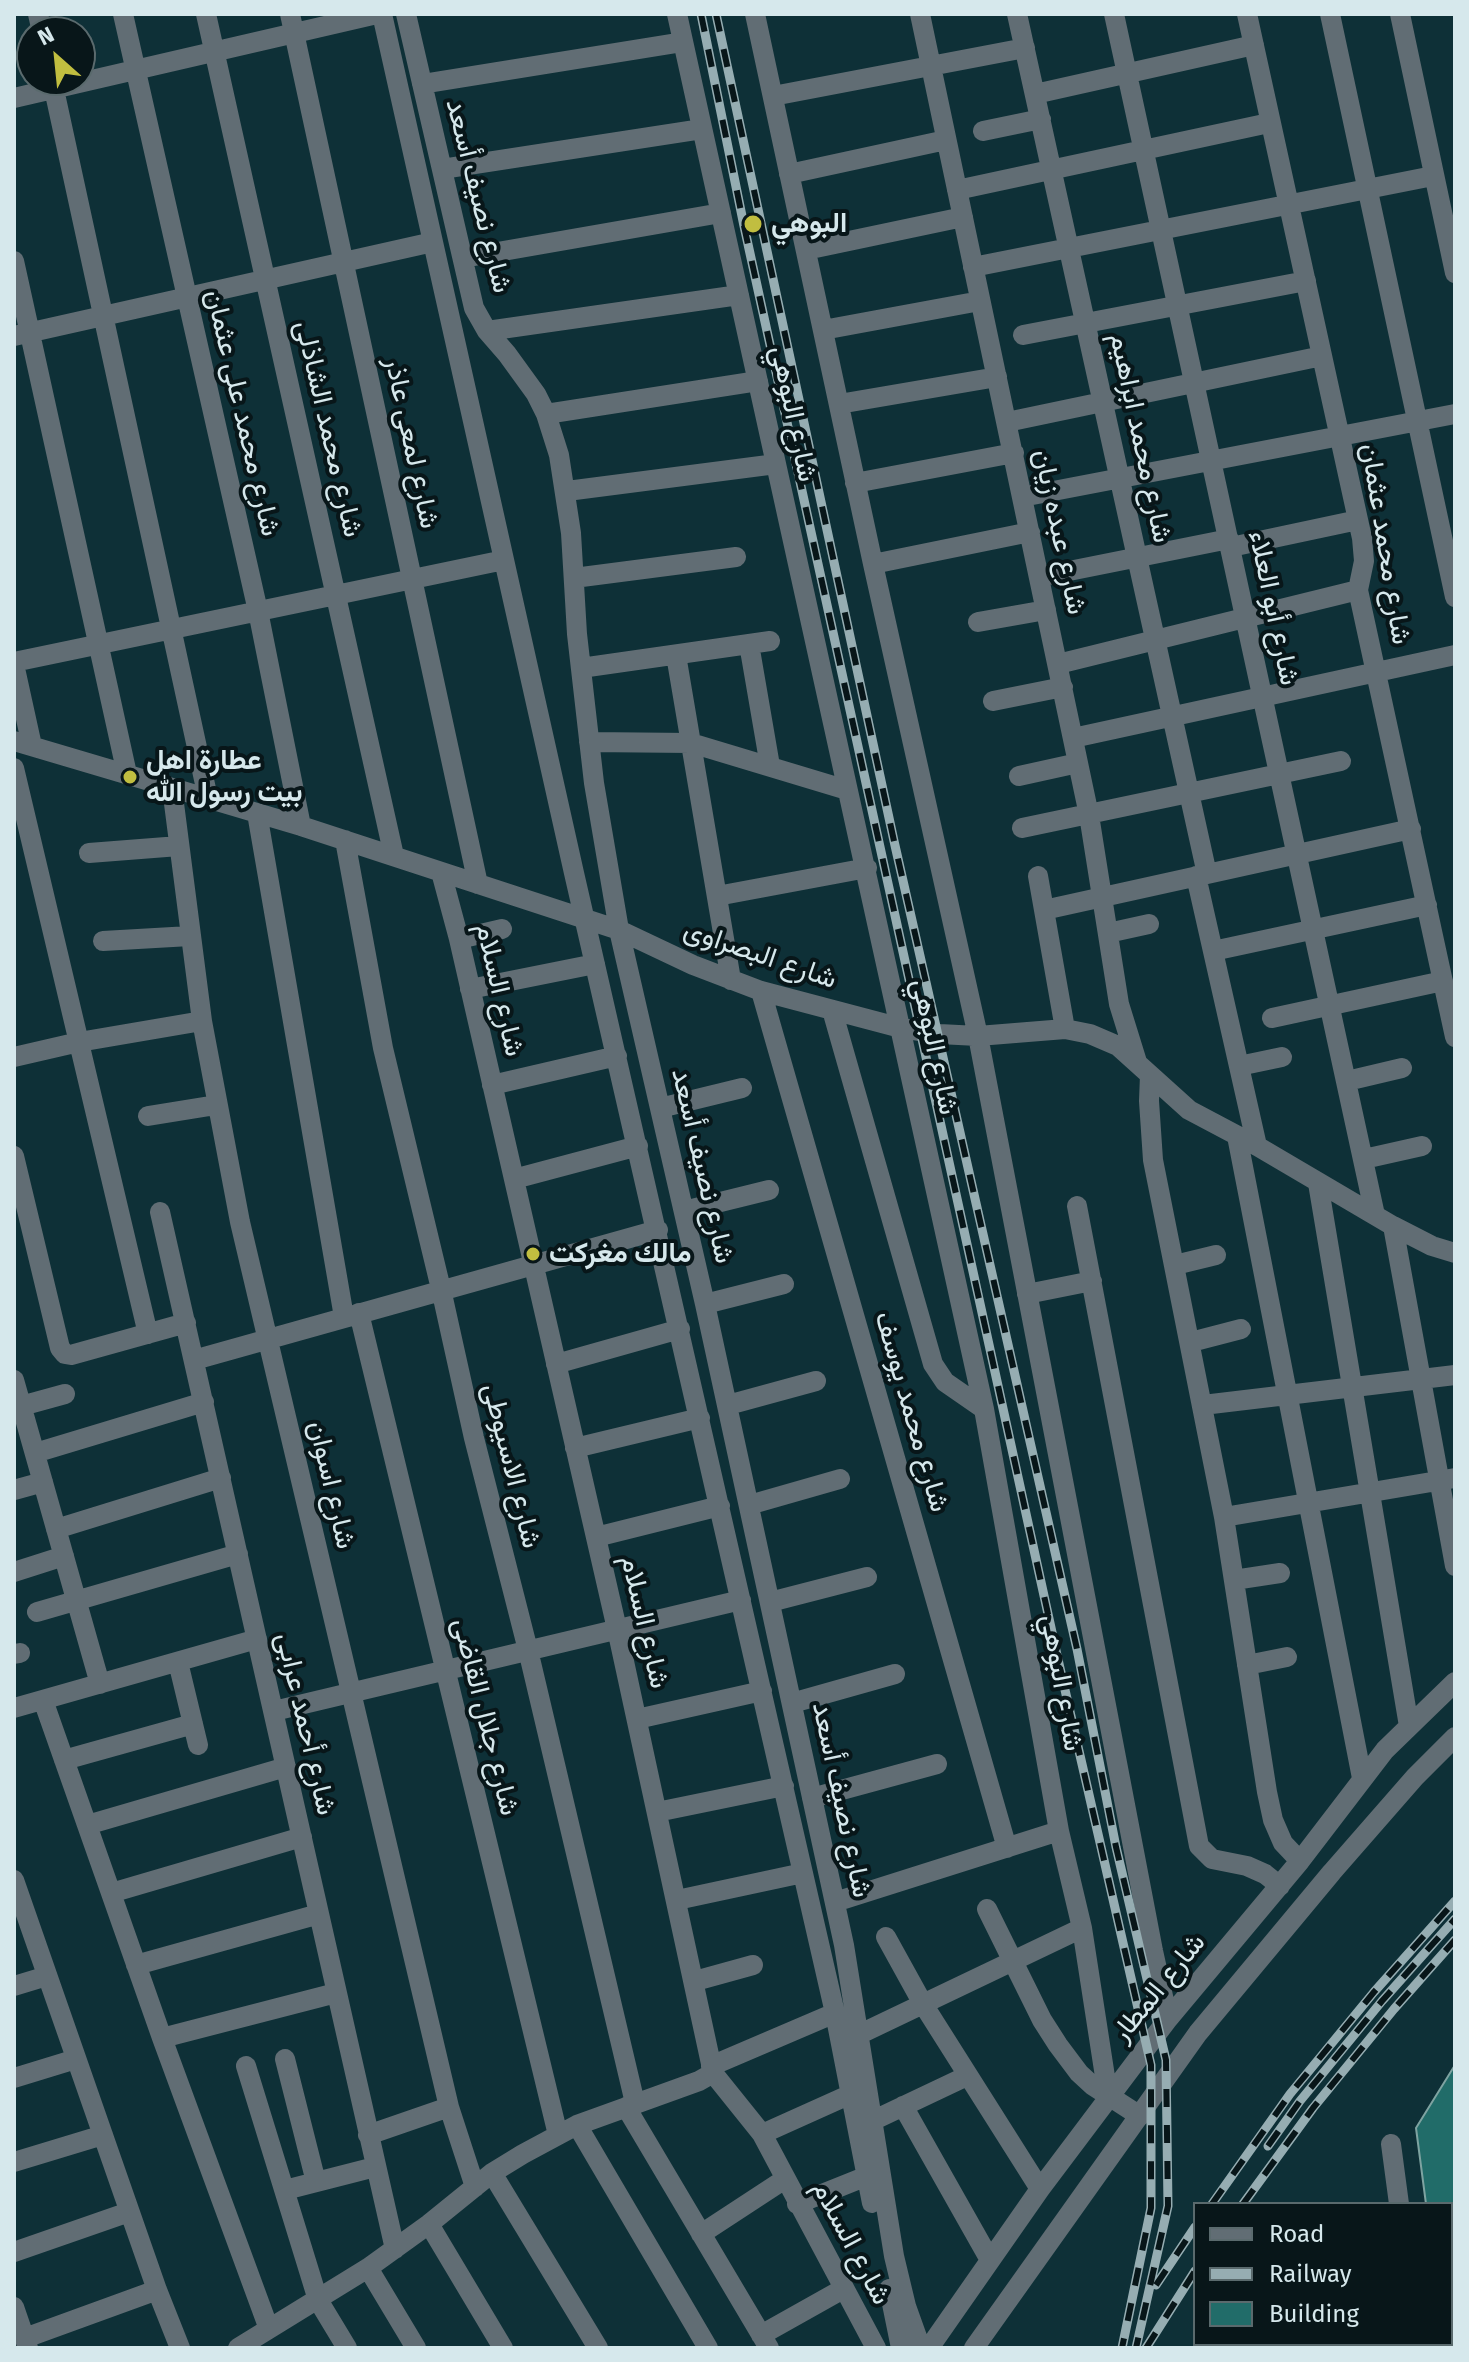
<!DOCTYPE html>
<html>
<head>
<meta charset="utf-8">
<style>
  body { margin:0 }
  #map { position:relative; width:1469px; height:2362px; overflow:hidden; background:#0e3037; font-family:"Fira Sans",sans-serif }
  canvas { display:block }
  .frame { position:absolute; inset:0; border:16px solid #d6e8ec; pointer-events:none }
  .legend { position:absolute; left:1193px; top:2202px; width:260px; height:144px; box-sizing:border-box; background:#081619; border:2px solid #5a6a6d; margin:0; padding:10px 14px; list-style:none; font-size:24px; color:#d6e8ec }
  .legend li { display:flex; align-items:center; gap:16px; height:40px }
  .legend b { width:40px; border:2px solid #5a6a6d }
  .north { position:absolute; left:16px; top:16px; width:80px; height:80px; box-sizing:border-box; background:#081619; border:2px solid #5a6a6d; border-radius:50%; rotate:333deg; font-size:22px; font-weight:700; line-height:32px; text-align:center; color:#d6e8ec }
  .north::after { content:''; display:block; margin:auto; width:28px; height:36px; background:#c1be40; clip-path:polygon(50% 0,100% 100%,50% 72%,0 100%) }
</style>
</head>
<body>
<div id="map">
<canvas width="1469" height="2362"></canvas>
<div class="frame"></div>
<ul class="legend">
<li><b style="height:10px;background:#616d74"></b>Road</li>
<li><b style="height:10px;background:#96adb2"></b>Railway</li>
<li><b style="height:22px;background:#216c69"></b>Building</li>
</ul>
<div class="north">N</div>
</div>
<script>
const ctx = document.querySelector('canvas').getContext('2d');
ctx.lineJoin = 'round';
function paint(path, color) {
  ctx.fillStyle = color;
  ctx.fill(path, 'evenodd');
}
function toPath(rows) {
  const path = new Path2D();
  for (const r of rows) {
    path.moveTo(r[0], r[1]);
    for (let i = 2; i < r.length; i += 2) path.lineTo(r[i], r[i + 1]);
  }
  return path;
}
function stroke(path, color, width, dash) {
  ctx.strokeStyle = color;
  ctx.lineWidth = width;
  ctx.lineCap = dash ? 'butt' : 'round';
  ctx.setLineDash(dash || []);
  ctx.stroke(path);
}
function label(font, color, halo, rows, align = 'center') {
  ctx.font = font + ' "Fira Sans",Vazirmatn,sans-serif';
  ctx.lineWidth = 8;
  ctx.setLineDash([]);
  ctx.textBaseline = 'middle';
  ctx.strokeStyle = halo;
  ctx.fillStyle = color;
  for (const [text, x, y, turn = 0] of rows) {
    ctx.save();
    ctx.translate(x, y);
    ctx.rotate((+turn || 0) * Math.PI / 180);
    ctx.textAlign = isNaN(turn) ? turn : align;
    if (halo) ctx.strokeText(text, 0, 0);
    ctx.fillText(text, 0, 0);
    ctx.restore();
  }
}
const building = toPath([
  [1455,2065,1455,2204,1426,2204,1416,2128,1455,2065]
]);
paint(building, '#216c69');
stroke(building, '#7ea3a1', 2);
stroke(toPath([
  [38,14,42,32],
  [123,14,258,611,301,826],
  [206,14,394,856],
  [290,14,478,884],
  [382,14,574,873,835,2013,872,2203],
  [406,14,474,308,487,331,507,354,536,394,546,414,559,455,571,533,577,634,594,783,619,930,705,1304,844,1945,894,2256,906,2306,921,2348],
  [677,14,984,1409,1059,1831,1082,1928,1108,2096],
  [755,14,873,564,978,1036,1153,1951,1168,2019],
  [920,14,1089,815,1119,1004,1137,1062],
  [1017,14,1207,874],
  [1114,14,1375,1215],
  [1247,14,1362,538,1364,561,1358,590,1455,1037],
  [1330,14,1455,597],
  [1400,14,1455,273],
  [52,80,208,798],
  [422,84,683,42],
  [1035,94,1254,45],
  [773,96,1025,48],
  [14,98,377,14],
  [983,131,1041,119],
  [442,169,702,129],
  [789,174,946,140],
  [957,190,1269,123],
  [806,250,963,217],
  [463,258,721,213],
  [14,261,127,774],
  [973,267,1433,176],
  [823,330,980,301],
  [487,331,739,295],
  [1023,335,1306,281],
  [14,336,433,242],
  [839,404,997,377],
  [546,414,758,381],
  [1007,422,1322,356],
  [855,483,1014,453],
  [567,491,776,464],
  [1022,497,1455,414],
  [1231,547,1358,520],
  [873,564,1030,532],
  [1039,577,1229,539],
  [574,578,736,557],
  [978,622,1046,610],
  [749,644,770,766],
  [676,655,731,980],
  [14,662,504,560],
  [14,664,32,746],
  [1058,664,1358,590],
  [581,668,770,641],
  [993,701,1063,687],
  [1073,738,1455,655],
  [14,741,301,826,619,930,693,965,761,991,901,1028,939,1034,978,1036,1065,1029,1090,1034,1118,1046,1189,1110,1257,1146,1393,1226,1432,1246,1455,1253],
  [589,742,691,743,847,790],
  [14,768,148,1334],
  [1019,776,1078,763],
  [172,788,202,1021,240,1222,449,2107,475,2187],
  [257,813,344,1317],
  [1022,828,1341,761],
  [345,840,383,1048,441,1289,474,1438,528,1650,635,2103],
  [89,853,179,846],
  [441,872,459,939,617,1629,713,2073,762,2134,876,2348],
  [1038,876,1065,1029],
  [1196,876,1257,1146],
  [717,896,867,868],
  [1044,910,1411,829],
  [1108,933,1149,924],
  [459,939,502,929],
  [103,941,190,936],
  [1213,951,1427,905],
  [470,989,595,964],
  [761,991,1007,1848],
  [832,1010,933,1364,945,1382,984,1409],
  [1272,1018,1443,981],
  [14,1057,79,1042,202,1021],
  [1239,1066,1282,1057],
  [1150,1075,1149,1101,1153,1160,1224,1517,1267,1792,1273,1820,1283,1843,1300,1861],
  [1347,1081,1402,1068],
  [492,1085,617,1056],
  [660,1108,742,1088],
  [148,1116,216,1105],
  [1237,1136,1362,1778],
  [14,1156,60,1348,65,1354,71,1355,186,1323],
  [1364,1159,1422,1146],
  [514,1179,638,1146],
  [1318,1183,1409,1726],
  [1077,1206,1199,1846,1212,1859,1247,1866,1265,1874,1280,1886],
  [684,1211,769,1190],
  [160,1212,395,2249],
  [1393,1226,1455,1566],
  [1175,1265,1216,1255],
  [1027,1294,1092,1281],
  [705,1304,784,1284],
  [359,1313,558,2135],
  [1191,1342,1241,1329],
  [194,1360,658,1230],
  [556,1364,680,1329],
  [14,1380,100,1684],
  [728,1405,816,1381],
  [1203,1405,1455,1375],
  [14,1408,65,1394],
  [575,1448,700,1418],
  [35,1453,204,1402],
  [14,1490,43,1482],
  [749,1505,840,1479],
  [1224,1517,1455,1478],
  [56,1529,221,1478],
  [596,1537,720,1506],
  [14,1572,64,1556],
  [1234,1580,1280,1573],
  [770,1602,867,1577],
  [37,1612,238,1554],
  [14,1654,20,1653],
  [178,1662,198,1745],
  [1247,1665,1287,1657],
  [43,1700,162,2038,269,2329],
  [792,1703,895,1674],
  [14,1708,257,1639],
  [274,1711,741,1600],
  [637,1719,762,1691],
  [64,1760,193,1724],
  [812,1798,937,1764],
  [657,1812,784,1786],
  [87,1825,286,1767],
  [14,1880,157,2290,180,2348],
  [111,1893,302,1837],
  [677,1900,803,1873],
  [835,1902,1059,1831],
  [987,1909,1042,2020,1058,2045,1079,2073,1092,2085,1140,2116],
  [886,1937,923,2004,1040,2189],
  [136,1965,319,1914],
  [695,1981,753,1965],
  [14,1986,47,1976],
  [858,2035,1082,1928],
  [162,2038,336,1993],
  [285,2059,316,2182],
  [246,2066,318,2300,347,2348],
  [711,2066,835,2013],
  [14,2078,76,2059],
  [903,2106,990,2260],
  [626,2107,769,2348],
  [872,2121,967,2076],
  [577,2125,708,2348],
  [762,2134,851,2094],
  [368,2135,449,2107],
  [1391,2144,1399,2204],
  [14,2162,103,2135],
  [492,2173,598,2348],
  [285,2190,375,2167],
  [797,2204,867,2176],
  [429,2224,503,2348],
  [701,2234,785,2179],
  [14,2252,129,2212],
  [368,2268,416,2348],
  [889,2289,901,2348],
  [14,2307,28,2348],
  [761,2335,843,2289],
  [25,2338,157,2290],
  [238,2348,368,2268,429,2224,492,2173,523,2154,577,2125,699,2081,713,2073],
  [929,2348,1040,2189,1168,2019,1300,1861,1385,1750,1455,1682],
  [974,2348,1198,2033,1332,1872,1415,1777,1455,1737],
  [1413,2348,1441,2344]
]), '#616d74', 20);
const rail = toPath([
  [701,14,744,226,1057,1655,1151,2065,1151,2208,1122,2348],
  [716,14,894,841,1077,1649,1116,1847,1166,2060,1168,2206,1136,2348],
  [1268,2146,1300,2101,1382,2001,1455,1919],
  [1212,2204,1290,2094,1374,1992,1455,1901],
  [1243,2204,1313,2108,1394,2009,1455,1940],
  [1156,2285,1195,2227],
  [1146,2348,1195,2271]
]);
stroke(rail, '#96adb2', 9);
stroke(rail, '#081619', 6, [18]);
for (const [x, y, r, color] of [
  [753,224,10,"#c1be40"],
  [130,777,8,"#c1be40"],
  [533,1254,8,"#c1be40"]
]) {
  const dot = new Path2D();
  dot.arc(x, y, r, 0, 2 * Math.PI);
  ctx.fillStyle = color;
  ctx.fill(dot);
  stroke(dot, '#081619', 3);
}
label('28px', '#d6e8ec', '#081619', [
  ["شارع نصيف أسعد",478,196,76],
  ["شارع محمد على عثمان",242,413,77],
  ["شارع البوهي",793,414,78],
  ["شارع محمد الشاذلى",328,429,77],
  ["شارع محمد ابراهيم",1140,438,78],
  ["شارع لمعى عاذر",411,443,78],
  ["شارع عبده زيان",1059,532,78],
  ["شارع محمد عثمان",1385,544,81],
  ["شارع أبو العلاء",1273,608,78],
  ["شارع البصراوى",760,955,19],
  ["شارع السلام",499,990,77],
  ["شارع البوهي",934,1047,78],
  ["شارع نصيف أسعد",702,1166,77],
  ["شارع محمد يوسف",911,1412,74],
  ["شارع الاسيوطى",511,1466,76],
  ["شارع اسوان",331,1485,77],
  ["شارع السلام",644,1622,77],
  ["شارع البوهي",1061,1683,80],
  ["شارع جلال القاضى",485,1717,76],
  ["شارع أحمد عرابى",305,1724,77],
  ["شارع نصيف أسعد",841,1800,78],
  ["شارع المطار",1159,1988,-51],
  ["شارع السلام",851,2243,62]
]);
label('bold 28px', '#d6e8ec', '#081619', [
  ["البوهي",771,224],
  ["عطارة اهل",146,761],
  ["بيت رسول الله",146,793],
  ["مالك مغركت",549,1254]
], 'left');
</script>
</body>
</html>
